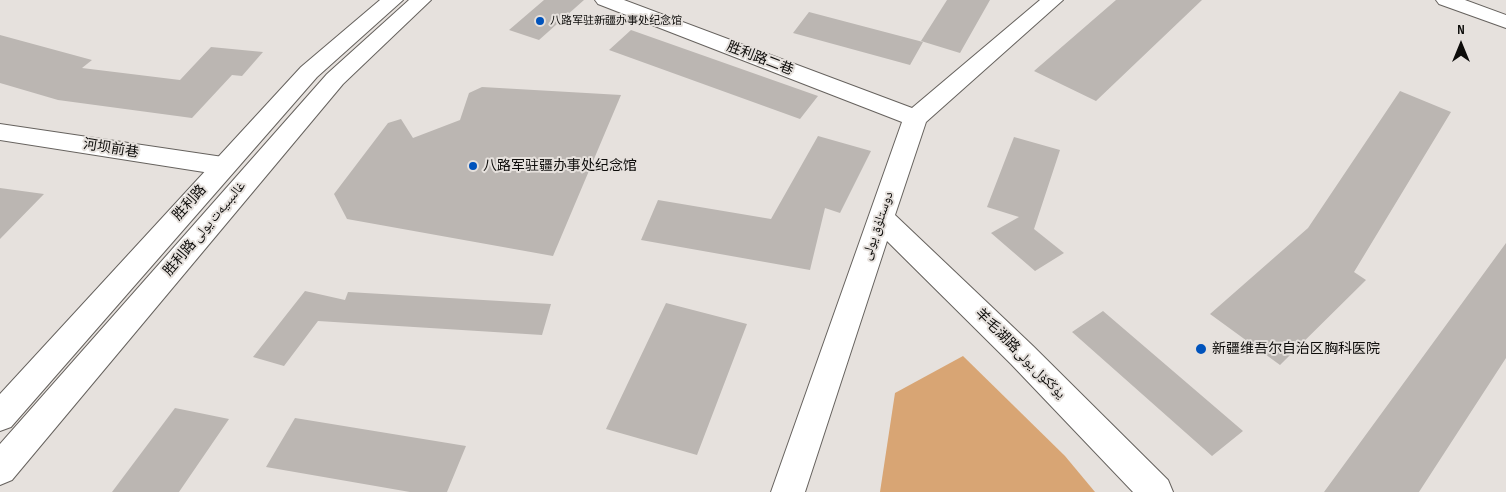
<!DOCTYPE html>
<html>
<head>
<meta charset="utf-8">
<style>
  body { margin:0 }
  #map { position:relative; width:1506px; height:492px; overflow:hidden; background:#e6e1dd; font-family:"Sofia Sans Condensed",sans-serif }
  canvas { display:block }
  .north { position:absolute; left:1436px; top:20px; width:50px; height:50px; -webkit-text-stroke:4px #e6e1dd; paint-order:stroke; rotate:0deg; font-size:14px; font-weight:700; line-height:20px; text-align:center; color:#0d0c0a }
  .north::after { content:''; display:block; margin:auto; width:18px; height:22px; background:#0d0c0a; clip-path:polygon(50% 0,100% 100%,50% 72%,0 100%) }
</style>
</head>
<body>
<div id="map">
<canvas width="1506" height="492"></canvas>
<div class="north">N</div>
</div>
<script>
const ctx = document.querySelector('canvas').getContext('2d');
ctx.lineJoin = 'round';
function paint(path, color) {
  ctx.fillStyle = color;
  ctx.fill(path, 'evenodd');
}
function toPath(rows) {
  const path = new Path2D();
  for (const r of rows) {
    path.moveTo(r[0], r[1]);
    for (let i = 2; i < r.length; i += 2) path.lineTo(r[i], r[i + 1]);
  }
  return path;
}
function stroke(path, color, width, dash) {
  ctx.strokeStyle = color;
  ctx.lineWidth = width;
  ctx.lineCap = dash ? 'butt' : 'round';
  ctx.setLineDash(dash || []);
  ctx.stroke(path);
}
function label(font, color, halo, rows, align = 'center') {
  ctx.font = font + ' "Sofia Sans Condensed","Noto Naskh Arabic","Noto Sans SC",sans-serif';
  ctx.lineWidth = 4;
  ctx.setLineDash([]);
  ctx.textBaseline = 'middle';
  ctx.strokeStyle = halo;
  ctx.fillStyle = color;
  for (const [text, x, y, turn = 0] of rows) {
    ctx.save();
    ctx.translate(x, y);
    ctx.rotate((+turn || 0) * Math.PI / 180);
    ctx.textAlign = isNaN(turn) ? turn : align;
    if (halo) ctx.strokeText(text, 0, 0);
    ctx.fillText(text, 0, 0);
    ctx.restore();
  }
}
paint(toPath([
  [963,356,1065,456,1095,492,880,492,895,393]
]), '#d8a574');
paint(toPath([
  [544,0,584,0,539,40,509,30],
  [947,0,990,0,960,53,921,41],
  [1116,0,1202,0,1096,101,1034,71],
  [809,12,923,42,910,65,793,33],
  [631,30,818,96,800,119,609,50],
  [0,35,92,60,82,68,180,80,211,47,263,52,242,76,232,75,192,118,58,100,0,83],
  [482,87,621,95,553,256,347,219,334,194,388,123,401,119,413,138,460,120,469,93],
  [1400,91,1451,112,1354,272,1366,280,1280,365,1210,314,1308,228],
  [818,136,871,151,840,213,825,208,810,270,641,240,658,200,771,219],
  [1014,137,1060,150,1034,229,1064,253,1035,271,991,233,1019,217,987,207],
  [0,188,44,194,0,239],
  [1506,243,1506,358,1419,492,1324,492],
  [305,291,345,300,348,292,551,304,542,335,318,321,284,366,253,357],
  [666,303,747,324,697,455,606,429],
  [1103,311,1243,431,1212,456,1072,332],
  [175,408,229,419,179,492,112,492],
  [295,418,466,446,447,492,410,492,266,467]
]), '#bbb6b2');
const minor = toPath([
  [595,0,624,0,912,108,1040,0,1063,0,926,122,895,215,1033,346,1168,480,1173,492,1133,492,1011,364,887,241,805,492,771,492,902,122,598,4,595,0],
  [0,124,223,157,232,160,236,166,232,172,223,175,0,140,0,124]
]);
const primary = toPath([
  [380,0,403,0,317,77,11,427,0,431,0,394,301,67,380,0],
  [409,0,431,0,343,84,12,480,0,485,0,444,327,74,409,0],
  [1436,0,1465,0,1506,15,1506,28,1439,4,1436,0]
]);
stroke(minor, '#66625e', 2);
stroke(primary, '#66625e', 2);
paint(minor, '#fff');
paint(primary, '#fff');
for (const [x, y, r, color] of [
  [540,21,5,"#0053bc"],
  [473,166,5,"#0053bc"],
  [1201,349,6,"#0053bc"]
]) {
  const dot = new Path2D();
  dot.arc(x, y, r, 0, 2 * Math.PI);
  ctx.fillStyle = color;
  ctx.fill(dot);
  stroke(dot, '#e6e1dd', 2);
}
label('11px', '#0d0c0a', '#e6e1dd', [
  ["八路军驻新疆办事处纪念馆",550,21]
], 'left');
label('14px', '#0d0c0a', '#e6e1dd', [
  ["胜利路二巷",760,59,21],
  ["河坝前巷",111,149,9],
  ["胜利路",190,203,-48],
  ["دوستلۇق يولى",878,226,-71],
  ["胜利路 غالىبىيەت يولى",205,229,-50],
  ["羊毛湖路يۇڭكۆل يولى",1020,354,45]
]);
label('14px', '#0d0c0a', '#e6e1dd', [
  ["八路军驻疆办事处纪念馆",483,166],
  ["新疆维吾尔自治区胸科医院",1212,349]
], 'left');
</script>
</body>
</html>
